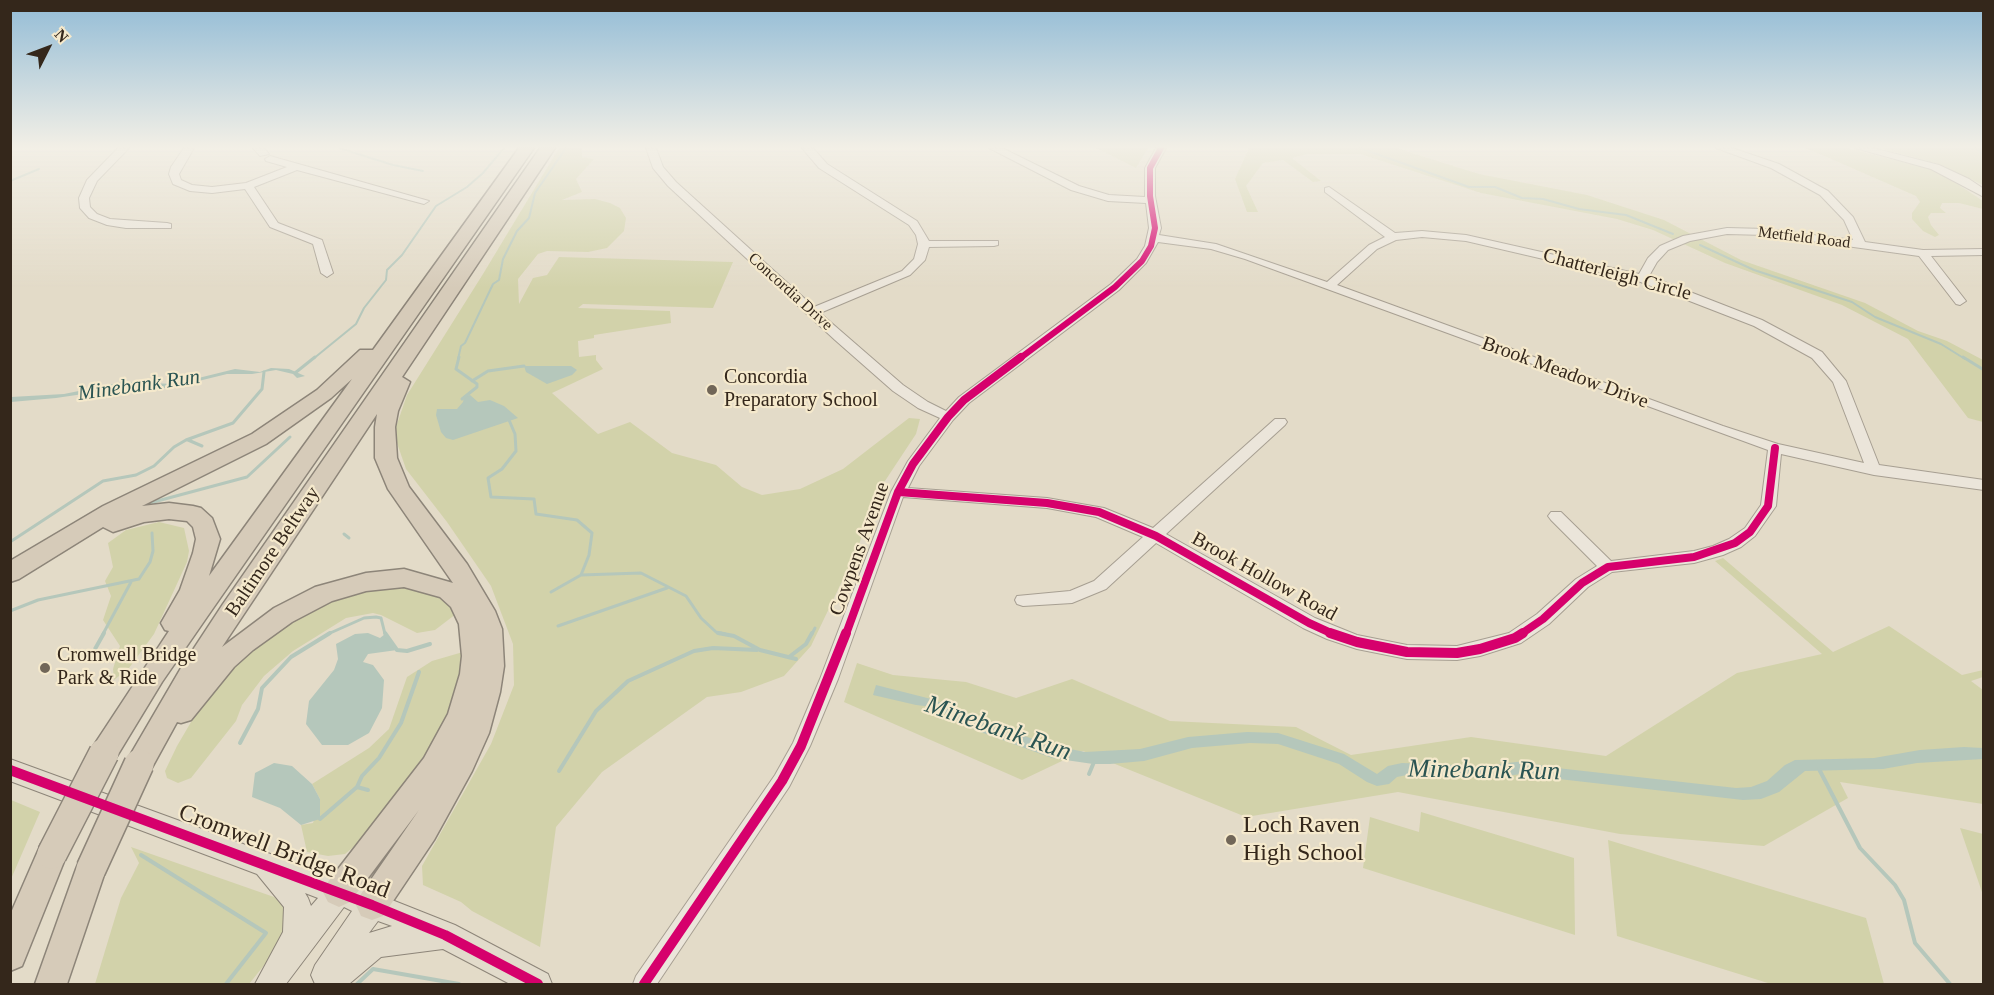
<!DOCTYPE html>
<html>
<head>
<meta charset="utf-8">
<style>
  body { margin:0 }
  #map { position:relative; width:1994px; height:995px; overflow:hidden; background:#e3dbc8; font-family:"Times New Roman",serif }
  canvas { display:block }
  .frame { position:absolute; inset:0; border:12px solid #34271b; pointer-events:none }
  .north { position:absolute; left:18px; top:18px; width:60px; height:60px; -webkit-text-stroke:4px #f5e9cc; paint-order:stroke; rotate:48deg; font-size:16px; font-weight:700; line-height:24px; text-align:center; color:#34271b }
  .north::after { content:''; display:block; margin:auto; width:21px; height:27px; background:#34271b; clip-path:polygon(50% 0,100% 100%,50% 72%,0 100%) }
</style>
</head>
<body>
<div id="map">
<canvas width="1994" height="995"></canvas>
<div class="frame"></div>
<div class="north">N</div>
</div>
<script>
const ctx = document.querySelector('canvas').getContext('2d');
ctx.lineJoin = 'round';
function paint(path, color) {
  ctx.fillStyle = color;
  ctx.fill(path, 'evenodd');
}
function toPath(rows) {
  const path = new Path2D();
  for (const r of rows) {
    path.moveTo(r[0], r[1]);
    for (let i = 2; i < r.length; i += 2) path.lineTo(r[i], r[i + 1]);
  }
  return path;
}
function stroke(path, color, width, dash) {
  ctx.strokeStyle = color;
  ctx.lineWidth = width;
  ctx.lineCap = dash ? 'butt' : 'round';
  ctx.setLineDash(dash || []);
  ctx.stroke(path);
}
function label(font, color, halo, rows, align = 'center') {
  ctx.font = font + ' "Times New Roman",serif';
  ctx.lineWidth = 4.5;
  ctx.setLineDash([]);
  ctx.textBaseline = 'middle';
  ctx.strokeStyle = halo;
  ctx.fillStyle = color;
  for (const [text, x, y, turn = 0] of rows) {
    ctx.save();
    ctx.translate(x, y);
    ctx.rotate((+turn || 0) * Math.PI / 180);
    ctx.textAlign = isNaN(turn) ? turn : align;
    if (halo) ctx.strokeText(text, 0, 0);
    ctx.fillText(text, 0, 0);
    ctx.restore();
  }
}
paint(toPath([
  [559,148,582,148,582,157,594,159,576,179,582,192,562,200,595,199,610,203,620,208,626,218,624,231,607,248,588,252,547,251,538,254,518,279,519,304,533,278,547,275,559,257,733,262,713,308,583,304,578,308,670,311,671,323,594,335,594,338,578,341,579,357,596,355,596,360,603,369,552,393,598,434,630,422,672,453,716,465,742,487,762,495,800,489,843,469,909,418,920,419,916,434,881,487,869,513,858,548,811,646,784,676,741,692,707,697,602,772,556,827,540,947,472,911,461,902,423,885,422,866,491,744,514,685,513,644,491,586,447,522,406,469,397,443,396,427,407,395,483,274],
  [1096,148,1148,148,1136,168],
  [1249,148,1396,148,1479,174,1587,195,1664,220,1741,260,1865,303,1918,331,1947,341,1983,360,1983,422,1968,418,1908,339,1842,305,1725,263,1653,230,1617,219,1481,193,1360,154,1308,154,1292,158,1321,181,1313,182,1283,160,1263,163,1246,186,1258,212,1247,212,1235,179],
  [1806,148,1847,148,1931,169,1944,175,1983,201,1983,209,1959,203,1942,203,1940,208,1946,213,1931,213,1928,217,1931,225,1939,235,1935,237,1923,231,1912,219,1912,213,1920,202,1916,196],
  [1880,148,1983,148,1983,185,1938,164],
  [159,522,184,528,189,551,187,562,154,634,129,668,114,680,113,669,120,646,103,620,111,596,105,581,113,567,108,543,126,530],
  [1723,558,1833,652,1889,626,1962,675,1983,670,1983,677,1971,681,1983,690,1983,804,1840,782,1848,798,1764,846,1620,834,1398,792,1246,817,1083,751,1022,780,844,702,857,663,893,675,966,682,1016,698,1072,679,1170,721,1296,727,1351,755,1471,737,1606,756,1737,673,1822,654,1715,561],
  [399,585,426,589,448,602,456,614,435,630,417,633,381,615,373,613,346,618,293,651,264,676,242,705,236,721,191,778,178,783,167,778,165,771,177,746,201,705,220,677,261,638,332,598,361,589],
  [463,652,464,668,456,695,436,738,388,808,362,840,345,854,328,856,307,852,301,825,313,823,320,799,312,784,369,748,389,729,407,677,432,661],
  [11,800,40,812,11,879],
  [1421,812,1574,858,1575,935,1363,868,1370,817,1419,832],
  [1960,828,1983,834,1983,895],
  [1608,840,1866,918,1884,984,1771,984,1617,936],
  [131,847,274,897,285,906,289,916,282,943,249,984,95,984,121,898,139,863]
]), '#d2d2aa');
paint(toPath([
  [524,366,571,366,577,370,572,375,547,384,526,372],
  [271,368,289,369,305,376,297,378,293,374,276,370,252,374,227,374,170,388,124,388,56,398,11,402,11,397,64,394,123,382,174,384,235,369,260,372],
  [470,395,478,402,490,400,504,406,518,418,453,440,446,438,441,432,436,415,437,409,457,409,463,402,464,397],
  [368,633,380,638,385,634,397,650,368,654,363,662,373,665,384,680,382,708,369,733,348,745,322,745,306,724,309,701,334,670,338,659,336,644,355,634],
  [876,685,935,700,965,715,1050,745,1085,752,1140,749,1188,737,1247,732,1278,733,1344,754,1377,774,1388,766,1402,763,1482,766,1525,761,1548,767,1736,788,1751,787,1767,781,1785,765,1795,760,1874,758,1920,750,1964,747,1983,748,1983,759,1917,763,1883,769,1805,771,1779,792,1761,799,1743,800,1550,778,1530,773,1488,778,1407,775,1397,777,1389,784,1377,786,1367,782,1339,764,1278,744,1250,743,1192,748,1144,761,1110,764,1093,764,1052,758,975,730,933,707,916,705,873,695],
  [274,763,292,766,312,784,320,799,320,819,301,825,280,808,252,797,255,773]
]), '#b5c7bb');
stroke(toPath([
  [339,148,393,165,423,171],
  [1360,148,1469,187,1495,187,1522,198,1543,199,1579,209,1626,215,1673,234],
  [1975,148,1984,155],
  [10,181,39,169],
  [1700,245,1754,270,1852,302,1875,317,1941,344,1965,359],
  [313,359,356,324,364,308,386,280,387,270,402,255,436,206,467,187,483,173,504,148],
  [458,359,461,346,465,343,493,284,499,280,503,259,517,231,529,218,535,193,566,148]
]), '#b5c7bb', 2);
stroke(toPath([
  [459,357,456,369,477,384,477,387,462,399],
  [1963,357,1984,370],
  [295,373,315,357],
  [472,381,488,371,524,366],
  [509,420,515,434,516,451,502,469,488,478,491,497,534,499,536,514,577,520,592,533,589,555,581,575,641,573,686,596,701,618,716,632,725,634],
  [188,440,202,446],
  [146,504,247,477,290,437],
  [344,534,349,538],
  [10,542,103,481,136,475,154,466,174,447,186,440,233,423,262,389,264,372],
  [551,592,581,575],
  [10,611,38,600,139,579,150,562,153,551,152,533],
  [558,626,667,588],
  [103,634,131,582],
  [328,634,364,618,376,617,381,618,385,634],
  [812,634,815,628]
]), '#b5c7bb', 3);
stroke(toPath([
  [385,633,397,650,407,651,430,644],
  [718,633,734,636,760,650,796,659],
  [95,649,104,633],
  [789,657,806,644,812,633],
  [240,743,258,709,262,688,291,657,330,633],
  [1819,769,1860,848,1895,885,1904,900,1915,943,1950,984],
  [559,771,596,711,628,681,694,651,713,648,757,650],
  [1089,774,1094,762],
  [357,787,368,790],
  [320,819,357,787,362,776,379,758,401,723,419,672],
  [141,855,266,933,226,984],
  [357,984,373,969,459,984]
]), '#b5c7bb', 4);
const minor = toPath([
  [118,148,129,148,97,181,89,198,90,207,97,214,110,219,167,223,171,224,171,228,126,228,107,225,89,218,80,208,79,198,87,180,118,148],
  [184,148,194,148,179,174,181,180,192,185,212,187,246,183,287,167,266,161,265,159,270,156,429,201,424,204,297,170,254,187,278,223,322,240,333,273,327,277,321,273,313,244,270,227,245,189,212,193,190,191,173,184,169,174,171,167,184,148],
  [253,148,264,148,269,154,260,156,253,148],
  [646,148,656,148,663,167,676,182,814,307,902,271,914,259,918,244,916,235,909,225,819,168,802,148,813,148,827,164,917,221,929,241,998,241,998,245,994,246,929,247,925,260,910,275,820,313,903,385,928,402,946,411,959,397,1111,284,1137,259,1145,246,1149,228,1146,203,1108,201,1071,190,989,148,1002,148,1079,186,1109,195,1145,197,1145,168,1156,148,1166,148,1155,168,1155,196,1161,228,1159,235,1216,244,1327,282,1369,245,1385,237,1325,192,1325,188,1329,187,1395,233,1422,231,1466,235,1639,274,1648,258,1660,246,1683,236,1727,228,1766,229,1853,240,1844,220,1820,195,1771,168,1716,148,1732,148,1779,164,1828,191,1853,217,1865,242,1923,250,1984,249,1984,255,1931,256,1966,301,1960,305,1956,304,1919,256,1766,235,1727,234,1690,241,1668,250,1657,262,1649,276,1762,320,1822,352,1846,381,1879,465,1984,480,1984,490,1874,475,1781,454,1776,506,1755,536,1741,547,1723,555,1694,563,1612,572,1588,587,1549,624,1521,643,1480,656,1457,660,1407,659,1357,649,1327,639,1303,628,1156,543,1106,589,1072,603,1023,606,1017,604,1015,600,1017,596,1070,591,1094,581,1143,537,1096,517,1047,508,903,497,838,679,810,746,789,787,657,984,633,984,636,976,775,775,793,743,820,679,891,492,908,461,940,418,918,408,893,391,835,340,668,186,653,168,646,148],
  [1422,237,1466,241,1638,281,1754,326,1812,358,1833,382,1864,463,1778,444,1723,426,1337,285,1377,249,1396,240,1422,237],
  [1158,242,1211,249,1245,259,1768,450,1761,505,1745,528,1729,539,1713,546,1694,551,1611,561,1561,512,1551,512,1548,516,1551,520,1597,566,1576,579,1537,614,1509,633,1457,646,1407,645,1357,635,1315,618,1166,534,1285,425,1287,422,1285,419,1275,419,1153,528,1104,508,1047,498,908,488,919,466,953,420,969,403,1119,290,1146,263,1158,242],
  [1855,148,1873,148,1939,165,1969,179,1984,189,1984,197,1931,169,1855,148]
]);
const major = toPath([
  [10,759,339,879,455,925,548,974,552,984,510,984,443,949,381,957,349,984,315,984,311,975,315,965,352,911,344,907,286,984,255,984,283,932,284,907,257,874,10,781,10,759],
  [305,893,318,898,311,906,308,898,305,893],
  [378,921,392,926,369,933,378,921]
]);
const highway = toPath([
  [519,148,534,148,209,614,162,682,114,761,104,765,94,761,90,753,94,745,169,631,165,630,161,623,180,590,193,553,196,539,193,527,187,521,169,519,144,522,113,532,103,527,19,579,10,582,10,561,103,506,252,434,317,390,360,350,373,350,519,148],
  [352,379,209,576,220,539,212,518,201,508,193,506,169,503,142,506,266,444,331,398,352,379],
  [540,148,555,148,402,377,410,382,398,411,395,427,397,458,409,487,467,564,495,611,502,629,504,666,500,692,489,733,472,771,434,840,383,916,372,920,361,916,356,905,361,894,419,810,350,902,339,907,328,902,323,892,328,882,424,758,448,714,460,674,462,656,459,624,451,607,440,597,404,587,366,591,332,601,292,622,253,650,234,667,191,720,181,723,177,722,149,773,139,776,129,773,125,764,181,668,223,604,540,148],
  [377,414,375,427,375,458,388,489,453,583,404,569,366,573,315,587,274,608,222,647,377,414],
  [52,840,63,844,67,854,22,966,10,971,10,915,41,844,52,840],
  [91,855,102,859,106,869,67,984,35,984,76,869,80,859,91,855]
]);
stroke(minor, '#a79f92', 2);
stroke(major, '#8d8579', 2);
stroke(highway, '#8d8579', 3);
paint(minor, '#ebe5da');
paint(major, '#e2dbcb');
paint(highway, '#d6cbb9');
const highwayBridge = toPath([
  [52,854,104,753],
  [91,869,139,764]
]);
stroke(highwayBridge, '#8d8579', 32, []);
stroke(highwayBridge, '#d6cbb9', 29);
stroke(toPath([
  [1019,359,1115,287,1142,261,1151,246,1155,228,1150,196,1150,168,1161,148]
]), '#d6006c', 6);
stroke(toPath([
  [898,492,1047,503,1099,512,1156,536,1309,623,1333,634],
  [846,634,898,492,913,464,948,417,964,400,1021,357],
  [1521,634,1543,619,1582,583,1608,567,1694,557,1735,543,1750,532,1768,506,1775,448]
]), '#d6006c', 8);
stroke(toPath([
  [1330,633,1357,642,1407,652,1457,653,1480,649,1515,638,1523,633],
  [10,770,372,905,445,935,538,984],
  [644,984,782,781,801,746,846,633]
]), '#d6006c', 10);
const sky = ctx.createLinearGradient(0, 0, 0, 288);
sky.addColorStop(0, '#93bcd6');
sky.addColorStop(0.51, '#f2efe6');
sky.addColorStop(1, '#f2efe600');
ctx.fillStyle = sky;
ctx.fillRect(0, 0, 1994, 288);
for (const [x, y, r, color] of [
  [712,390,6,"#716658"],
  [45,668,6,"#716658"],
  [1231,840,6,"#716658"]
]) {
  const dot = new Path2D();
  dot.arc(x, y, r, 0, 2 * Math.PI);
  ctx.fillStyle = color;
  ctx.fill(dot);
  stroke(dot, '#f5e9cc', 2);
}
label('16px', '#34271b', '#f5e9cc', [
  ["Metfield Road",1804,238,7],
  ["Concordia Drive",790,292,42]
]);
label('20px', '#34271b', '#f5e9cc', [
  ["Chatterleigh Circle",1617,275,15],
  ["Brook Meadow Drive",1565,373,20],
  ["Cowpens Avenue",860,549,-70],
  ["Baltimore Beltway",273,552,-56],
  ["Brook Hollow Road",1264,577,29]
]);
label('20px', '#34271b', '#f5e9cc', [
  ["Concordia",724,378],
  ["Preparatory School",724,401],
  ["Cromwell Bridge",57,656],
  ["Park & Ride",57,679]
], 'left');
label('italic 21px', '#2a5452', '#f5e9cc', [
  ["Minebank Run",139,386,-8]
]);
label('24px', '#34271b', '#f5e9cc', [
  ["Loch Raven",1243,826],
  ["High School",1243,854]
], 'left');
label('24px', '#34271b', '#f5e9cc', [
  ["Cromwell Bridge Road",284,852,21]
]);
label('italic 26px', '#2a5452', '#f5e9cc', [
  ["Minebank Run",998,729,19],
  ["Minebank Run",1484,771,1]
]);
</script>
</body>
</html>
